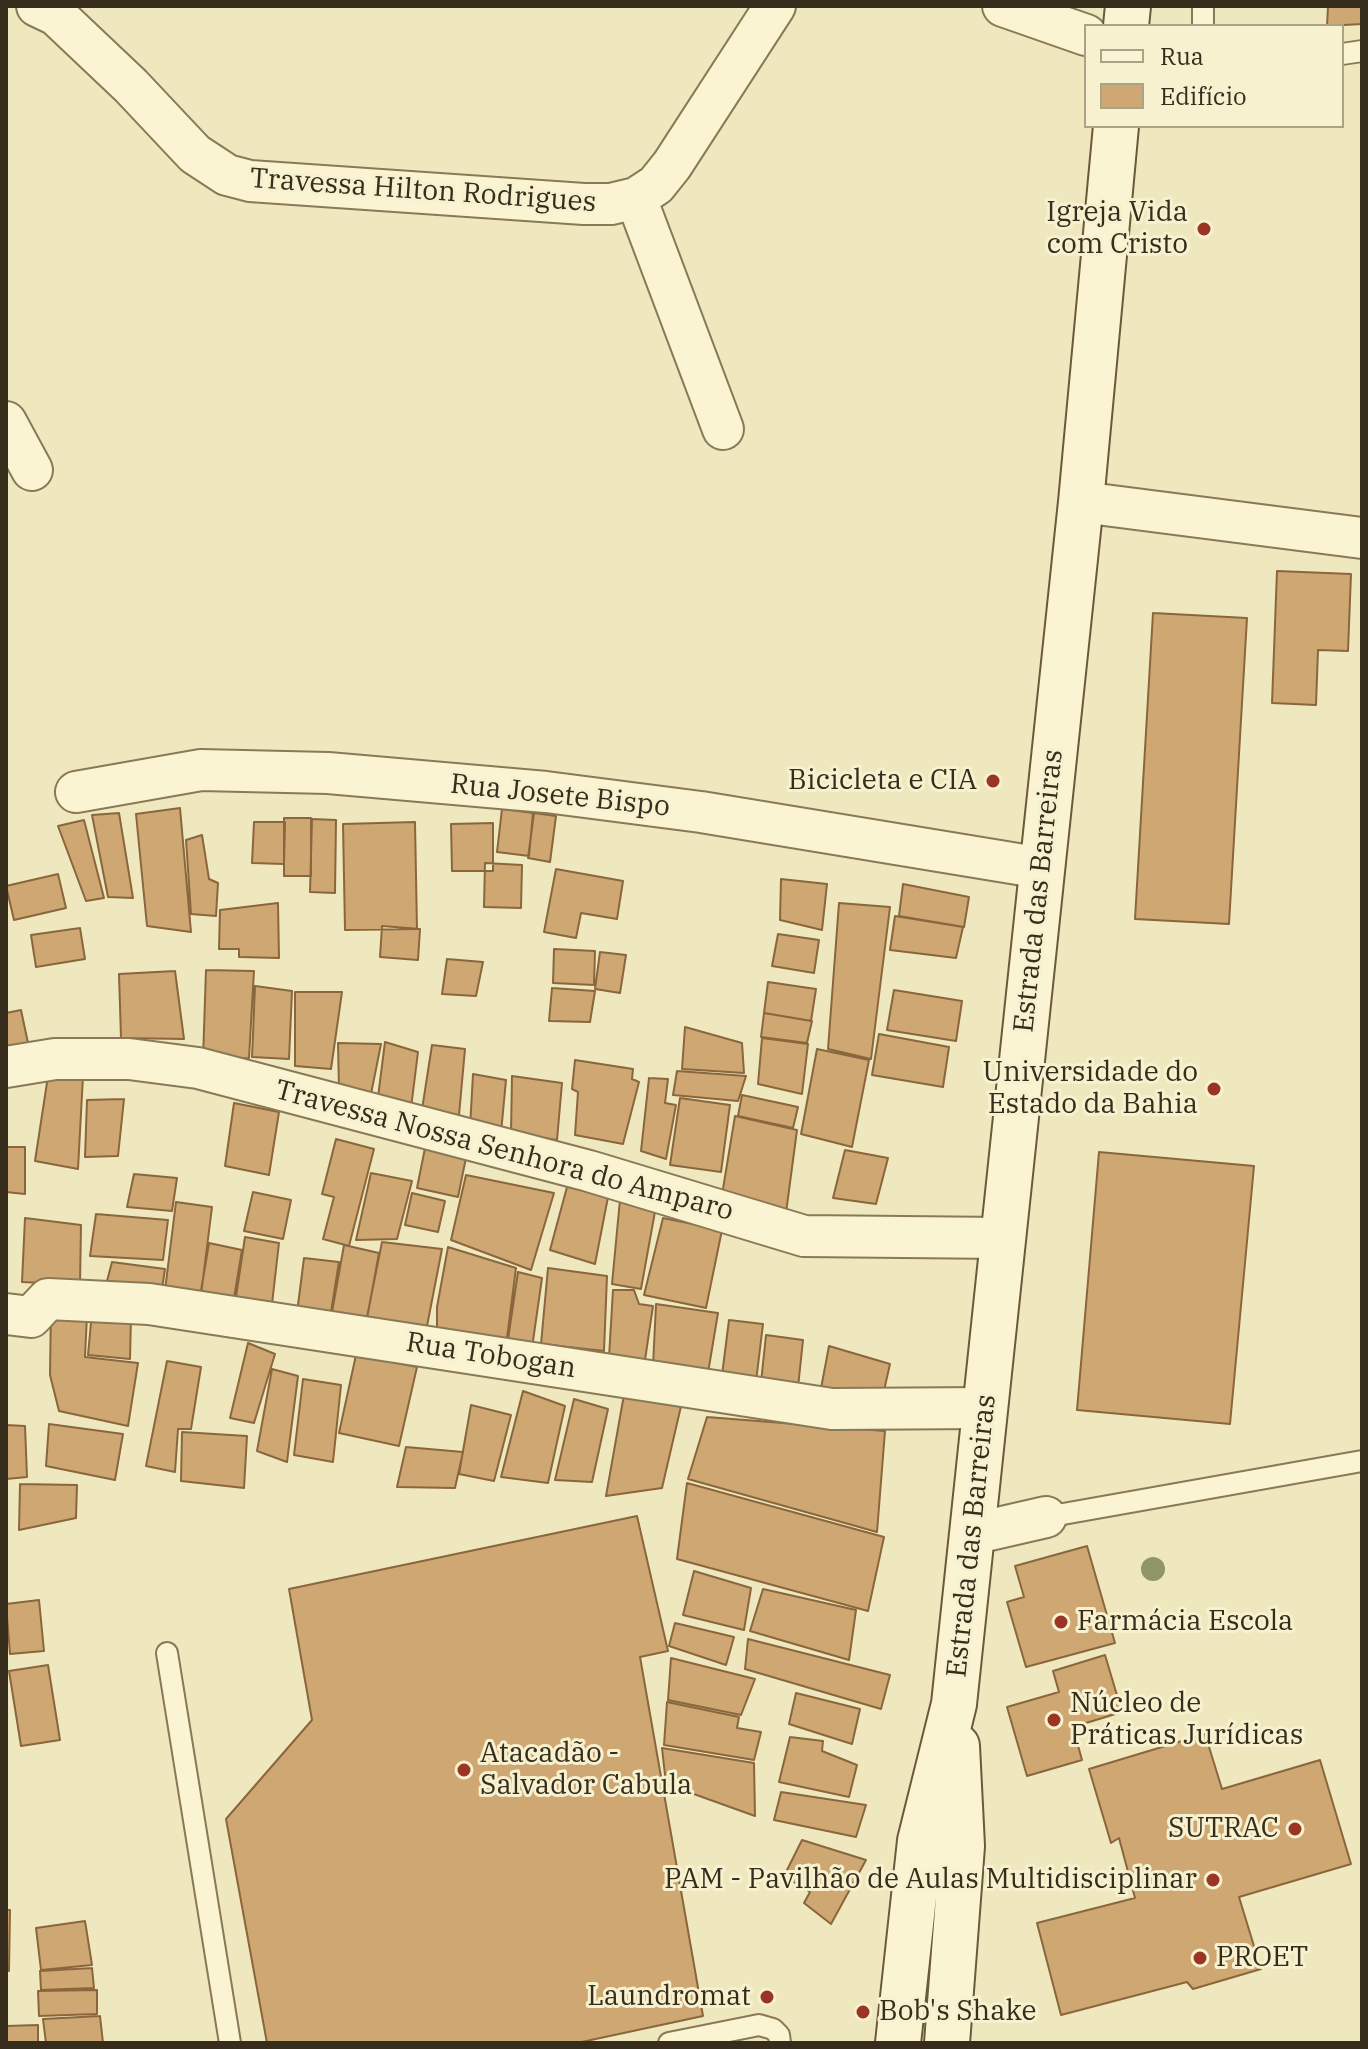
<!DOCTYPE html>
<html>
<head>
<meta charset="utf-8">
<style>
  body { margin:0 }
  #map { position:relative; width:1368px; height:2049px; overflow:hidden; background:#efe8bf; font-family:"IBM Plex Serif",serif }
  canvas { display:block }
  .frame { position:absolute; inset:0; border:8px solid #372d1c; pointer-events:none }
  .legend { position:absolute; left:1084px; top:24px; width:260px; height:104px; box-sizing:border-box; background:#f7f1cf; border:2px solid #aaa387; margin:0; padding:10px 14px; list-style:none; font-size:24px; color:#372d1c }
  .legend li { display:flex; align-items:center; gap:16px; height:40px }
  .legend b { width:40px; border:2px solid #aaa387 }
</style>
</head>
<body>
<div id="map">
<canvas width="1368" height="2049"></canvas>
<div class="frame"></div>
<ul class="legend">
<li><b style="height:10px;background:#faf4d2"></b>Rua</li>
<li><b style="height:22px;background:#cfa773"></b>Edifício</li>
</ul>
</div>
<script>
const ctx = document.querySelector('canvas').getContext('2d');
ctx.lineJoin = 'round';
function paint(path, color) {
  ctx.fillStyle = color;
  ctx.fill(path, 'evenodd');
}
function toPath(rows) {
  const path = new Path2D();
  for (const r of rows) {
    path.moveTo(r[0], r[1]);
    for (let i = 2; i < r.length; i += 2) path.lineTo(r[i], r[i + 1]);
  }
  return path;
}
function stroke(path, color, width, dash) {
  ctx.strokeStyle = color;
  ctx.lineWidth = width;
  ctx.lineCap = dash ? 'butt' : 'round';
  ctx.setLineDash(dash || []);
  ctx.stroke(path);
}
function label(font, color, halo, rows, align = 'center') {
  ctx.font = font + ' "IBM Plex Serif",serif';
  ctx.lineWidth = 6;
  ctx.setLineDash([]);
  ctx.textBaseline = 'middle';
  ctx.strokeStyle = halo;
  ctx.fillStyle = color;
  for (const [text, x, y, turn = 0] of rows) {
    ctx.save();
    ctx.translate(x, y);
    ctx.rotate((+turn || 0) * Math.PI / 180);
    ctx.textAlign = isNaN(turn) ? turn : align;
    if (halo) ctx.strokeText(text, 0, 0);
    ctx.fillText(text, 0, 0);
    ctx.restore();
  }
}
const building = toPath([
  [1328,6,1362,6,1362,24,1327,26,1328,6],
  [1277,571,1351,574,1348,651,1318,650,1316,705,1272,703,1277,571],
  [1153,613,1247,618,1229,924,1135,919,1153,613],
  [180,808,191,932,147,926,136,814,180,808],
  [502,809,533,813,529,856,497,852,502,809],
  [119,813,133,898,108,897,92,815,119,813],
  [534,813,556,816,550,862,528,858,534,813],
  [284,818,311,818,311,876,284,876,284,818],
  [312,819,336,820,335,893,310,892,312,819],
  [84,820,104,898,86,901,58,826,84,820],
  [254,822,285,822,284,864,252,863,254,822],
  [415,822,417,929,345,930,343,824,415,822],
  [493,823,493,871,452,871,451,824,493,823],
  [202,835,209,879,218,883,216,916,191,914,186,840,202,835],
  [485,863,522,865,521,908,484,907,485,863],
  [556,869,623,881,617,919,581,913,576,938,544,932,556,869],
  [58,874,66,908,14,920,6,886,58,874],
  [781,879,827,884,822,930,780,920,781,879],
  [903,884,969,897,964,927,899,916,903,884],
  [278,903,279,958,239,957,239,949,219,949,220,910,278,903],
  [839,903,890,907,871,1059,828,1049,839,903],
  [895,916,963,927,956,958,890,950,895,916],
  [382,926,420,929,418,960,380,957,382,926],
  [80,928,85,959,36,967,31,935,80,928],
  [778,934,819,940,814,973,772,966,778,934],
  [554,949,595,951,594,985,553,983,554,949],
  [600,952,626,955,620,993,595,989,600,952],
  [447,959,483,962,476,996,442,994,447,959],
  [206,970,254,971,249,1058,203,1059,206,970],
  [175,971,184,1039,121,1038,119,974,175,971],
  [768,982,816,989,811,1021,764,1013,768,982],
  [255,986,292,991,289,1059,252,1057,255,986],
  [552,988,595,991,590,1022,549,1021,552,988],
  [894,990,962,1001,956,1041,887,1030,894,990],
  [295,992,342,992,331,1069,295,1066,295,992],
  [21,1010,31,1057,6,1061,6,1013,21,1010],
  [764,1013,812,1021,807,1043,761,1037,764,1013],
  [685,1027,742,1043,744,1073,682,1069,685,1027],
  [879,1034,949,1047,943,1087,872,1075,879,1034],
  [762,1038,808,1044,802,1094,758,1084,762,1038],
  [385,1042,418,1052,410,1116,377,1105,385,1042],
  [338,1043,381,1044,371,1094,339,1091,338,1043],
  [432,1045,465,1049,458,1126,421,1116,432,1045],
  [817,1049,869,1060,852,1147,801,1134,817,1049],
  [575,1060,633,1069,632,1079,639,1082,623,1144,575,1135,578,1092,572,1089,575,1060],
  [677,1071,746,1076,738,1101,673,1095,677,1071],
  [473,1074,506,1080,501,1133,470,1128,473,1074],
  [48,1076,83,1076,78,1169,35,1161,48,1076],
  [512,1076,562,1083,557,1140,511,1133,512,1076],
  [649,1078,668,1079,665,1103,676,1105,666,1159,641,1151,649,1078],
  [742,1095,798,1107,793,1128,738,1116,742,1095],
  [680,1098,730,1105,721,1172,670,1165,680,1098],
  [124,1099,118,1156,85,1157,87,1100,124,1099],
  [234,1103,279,1112,269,1175,225,1166,234,1103],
  [735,1116,797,1130,786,1213,721,1201,735,1116],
  [427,1138,468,1148,458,1197,417,1188,427,1138],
  [336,1139,374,1149,349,1246,323,1239,334,1197,322,1194,336,1139],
  [6,1147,25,1147,25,1194,6,1192,6,1147],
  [845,1150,888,1158,876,1204,833,1198,845,1150],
  [1099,1152,1254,1166,1230,1424,1077,1410,1099,1152],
  [371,1173,412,1181,397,1239,356,1240,371,1173],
  [134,1174,177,1178,172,1211,127,1207,134,1174],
  [466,1175,554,1193,531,1270,451,1240,466,1175],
  [567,1187,609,1192,595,1264,550,1250,567,1187],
  [621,1189,658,1195,641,1289,612,1284,621,1189],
  [253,1192,291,1200,283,1239,244,1231,253,1192],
  [412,1193,445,1201,438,1232,405,1225,412,1193],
  [176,1202,212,1207,201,1295,165,1290,176,1202],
  [96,1214,168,1220,163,1260,90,1256,96,1214],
  [25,1218,81,1225,80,1285,22,1282,25,1218],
  [663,1218,722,1230,706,1308,644,1295,663,1218],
  [245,1237,279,1243,272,1304,236,1297,245,1237],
  [382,1242,442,1249,427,1326,367,1317,382,1242],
  [209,1243,242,1250,234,1298,201,1291,209,1243],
  [344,1245,379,1253,366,1324,331,1318,344,1245],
  [448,1247,516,1268,506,1346,437,1329,437,1307,448,1247],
  [304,1258,339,1262,330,1318,297,1313,304,1258],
  [112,1262,165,1269,162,1289,107,1281,112,1262],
  [548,1268,607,1276,604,1351,541,1344,548,1268],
  [518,1272,542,1278,532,1348,507,1346,518,1272],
  [613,1290,634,1290,639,1304,653,1306,645,1360,609,1357,613,1290],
  [656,1304,718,1313,708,1373,653,1366,656,1304],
  [51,1307,87,1315,85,1357,138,1363,128,1426,59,1411,50,1375,51,1307],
  [92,1312,131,1317,130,1359,88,1355,92,1312],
  [729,1320,763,1324,755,1390,721,1383,729,1320],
  [766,1335,803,1340,797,1397,760,1392,766,1335],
  [248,1343,275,1354,254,1423,230,1418,248,1343],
  [829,1346,890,1364,881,1404,819,1399,829,1346],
  [356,1355,417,1367,399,1446,339,1433,356,1355],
  [167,1361,201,1367,191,1429,178,1429,175,1472,146,1466,167,1361],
  [272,1369,298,1376,287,1462,257,1451,272,1369],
  [303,1379,341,1385,333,1462,294,1455,303,1379],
  [625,1389,682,1402,662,1488,606,1496,625,1389],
  [523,1391,565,1406,548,1483,501,1477,523,1391],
  [574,1399,608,1409,592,1482,555,1480,574,1399],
  [471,1405,511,1415,494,1481,459,1474,471,1405],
  [707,1417,885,1431,877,1532,688,1479,707,1417],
  [49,1424,123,1434,115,1480,46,1466,49,1424],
  [6,1425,25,1426,27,1477,6,1479,6,1425],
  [182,1432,247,1436,244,1488,181,1481,182,1432],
  [406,1447,463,1452,455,1488,397,1487,406,1447],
  [687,1483,884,1537,868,1611,677,1559,687,1483],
  [20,1484,77,1485,76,1518,19,1530,20,1484],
  [637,1516,668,1651,640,1657,703,2016,577,2043,267,2043,226,1819,312,1720,289,1589,637,1516],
  [1087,1546,1115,1643,1026,1667,1007,1602,1024,1597,1015,1566,1087,1546],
  [694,1571,751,1588,744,1630,683,1615,694,1571],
  [763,1589,856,1610,849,1660,750,1631,763,1589],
  [39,1600,44,1651,10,1654,6,1604,39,1600],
  [675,1623,734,1637,726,1665,669,1646,675,1623],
  [748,1639,890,1675,881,1709,745,1669,748,1639],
  [1105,1655,1122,1712,1073,1727,1082,1760,1027,1776,1007,1707,1059,1692,1053,1671,1105,1655],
  [671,1658,755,1679,741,1715,668,1700,671,1658],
  [48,1665,60,1740,21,1746,9,1671,48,1665],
  [796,1693,860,1709,852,1744,789,1724,796,1693],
  [667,1702,739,1717,737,1728,761,1732,754,1760,664,1745,667,1702],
  [1205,1734,1222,1789,1320,1760,1351,1864,1239,1897,1261,1969,1193,1989,1187,1982,1061,2015,1037,1923,1135,1898,1119,1838,1111,1843,1089,1769,1205,1734],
  [790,1737,823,1741,822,1751,857,1765,849,1797,779,1782,790,1737],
  [662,1748,754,1763,755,1816,666,1784,662,1748],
  [781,1792,866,1805,856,1837,774,1820,781,1792],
  [802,1840,866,1860,831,1924,804,1903,810,1892,784,1876,802,1840],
  [6,1910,10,1910,9,1971,6,1971,6,1910],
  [85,1921,92,1965,41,1970,36,1928,85,1921],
  [92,1968,94,1988,41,1990,40,1971,92,1968],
  [97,1990,97,2014,39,2016,38,1991,97,1990],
  [100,2016,103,2043,46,2043,43,2019,100,2016],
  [38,2025,38,2043,6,2043,6,2026,38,2025]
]);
paint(building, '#cfa773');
stroke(building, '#89663c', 2);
const lane = toPath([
  [1203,26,1203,6],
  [1342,54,1362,51],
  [1046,1517,1362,1461],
  [167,1653,230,2043],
  [669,2043,759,2025,773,2029,779,2035,780,2043]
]);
const street = toPath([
  [37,6,56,15,131,86,195,154,227,175,250,181,584,204,611,204,636,198,656,185,672,165,775,6],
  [1003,6,1086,35],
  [636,198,723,429],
  [6,422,32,470],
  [1081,502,1362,538],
  [76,792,201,770,328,773,546,792,701,812,1042,868],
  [6,1067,55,1059,129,1059,198,1068,589,1171,804,1236,1003,1238],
  [6,1314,31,1317,48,1299,149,1304,832,1409,985,1408],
  [972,1534,1046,1517]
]);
const secondary = toPath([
  [1126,26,1128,6],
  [898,2043,920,1841,954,1704,1081,502,1116,126],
  [947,2043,962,1846,957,1746]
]);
stroke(lane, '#897957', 24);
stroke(street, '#897957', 44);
stroke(secondary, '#6a593a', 48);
stroke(lane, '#faf4d2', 20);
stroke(street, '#faf4d2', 40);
stroke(secondary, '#faf4d2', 44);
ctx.fillStyle = '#8f9769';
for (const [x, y] of [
  [1153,1569]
]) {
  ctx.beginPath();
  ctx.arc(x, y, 12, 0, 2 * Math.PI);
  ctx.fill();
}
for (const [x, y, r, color] of [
  [1204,229,8,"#9a3524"],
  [993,781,8,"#9a3524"],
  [1214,1089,8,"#9a3524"],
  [1061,1622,8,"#9a3524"],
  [1054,1720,8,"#9a3524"],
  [464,1770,8,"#9a3524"],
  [1295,1829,8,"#9a3524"],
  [1213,1880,8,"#9a3524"],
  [1200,1958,8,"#9a3524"],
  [767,1997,8,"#9a3524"],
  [863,2012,8,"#9a3524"]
]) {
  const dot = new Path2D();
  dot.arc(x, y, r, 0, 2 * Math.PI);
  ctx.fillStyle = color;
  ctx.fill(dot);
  stroke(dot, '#f7f1cf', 3);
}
label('28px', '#372d1c', '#f7f1cf', [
  ["Travessa Hilton Rodrigues",423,191,4],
  ["Rua Josete Bispo",560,796,6],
  ["Estrada das Barreiras",1039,891,-84],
  ["Travessa Nossa Senhora do Amparo",504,1151,15],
  ["Rua Tobogan",491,1356,9],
  ["Estrada das Barreiras",972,1536,-84]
]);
label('28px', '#372d1c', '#f7f1cf', [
  ["Igreja Vida",1188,213],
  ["com Cristo",1188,245],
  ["Bicicleta e CIA",977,781],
  ["Universidade do",1198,1073],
  ["Estado da Bahia",1198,1105],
  ["Farmácia Escola",1077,1622,"left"],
  ["Núcleo de",1070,1704,"left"],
  ["Práticas Jurídicas",1070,1736,"left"],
  ["Atacadão -",480,1754,"left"],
  ["Salvador Cabula",480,1786,"left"],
  ["SUTRAC",1279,1829],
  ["PAM - Pavilhão de Aulas Multidisciplinar",1197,1880],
  ["PROET",1216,1958,"left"],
  ["Laundromat",751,1997],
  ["Bob's Shake",879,2012,"left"]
], 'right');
</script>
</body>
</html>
